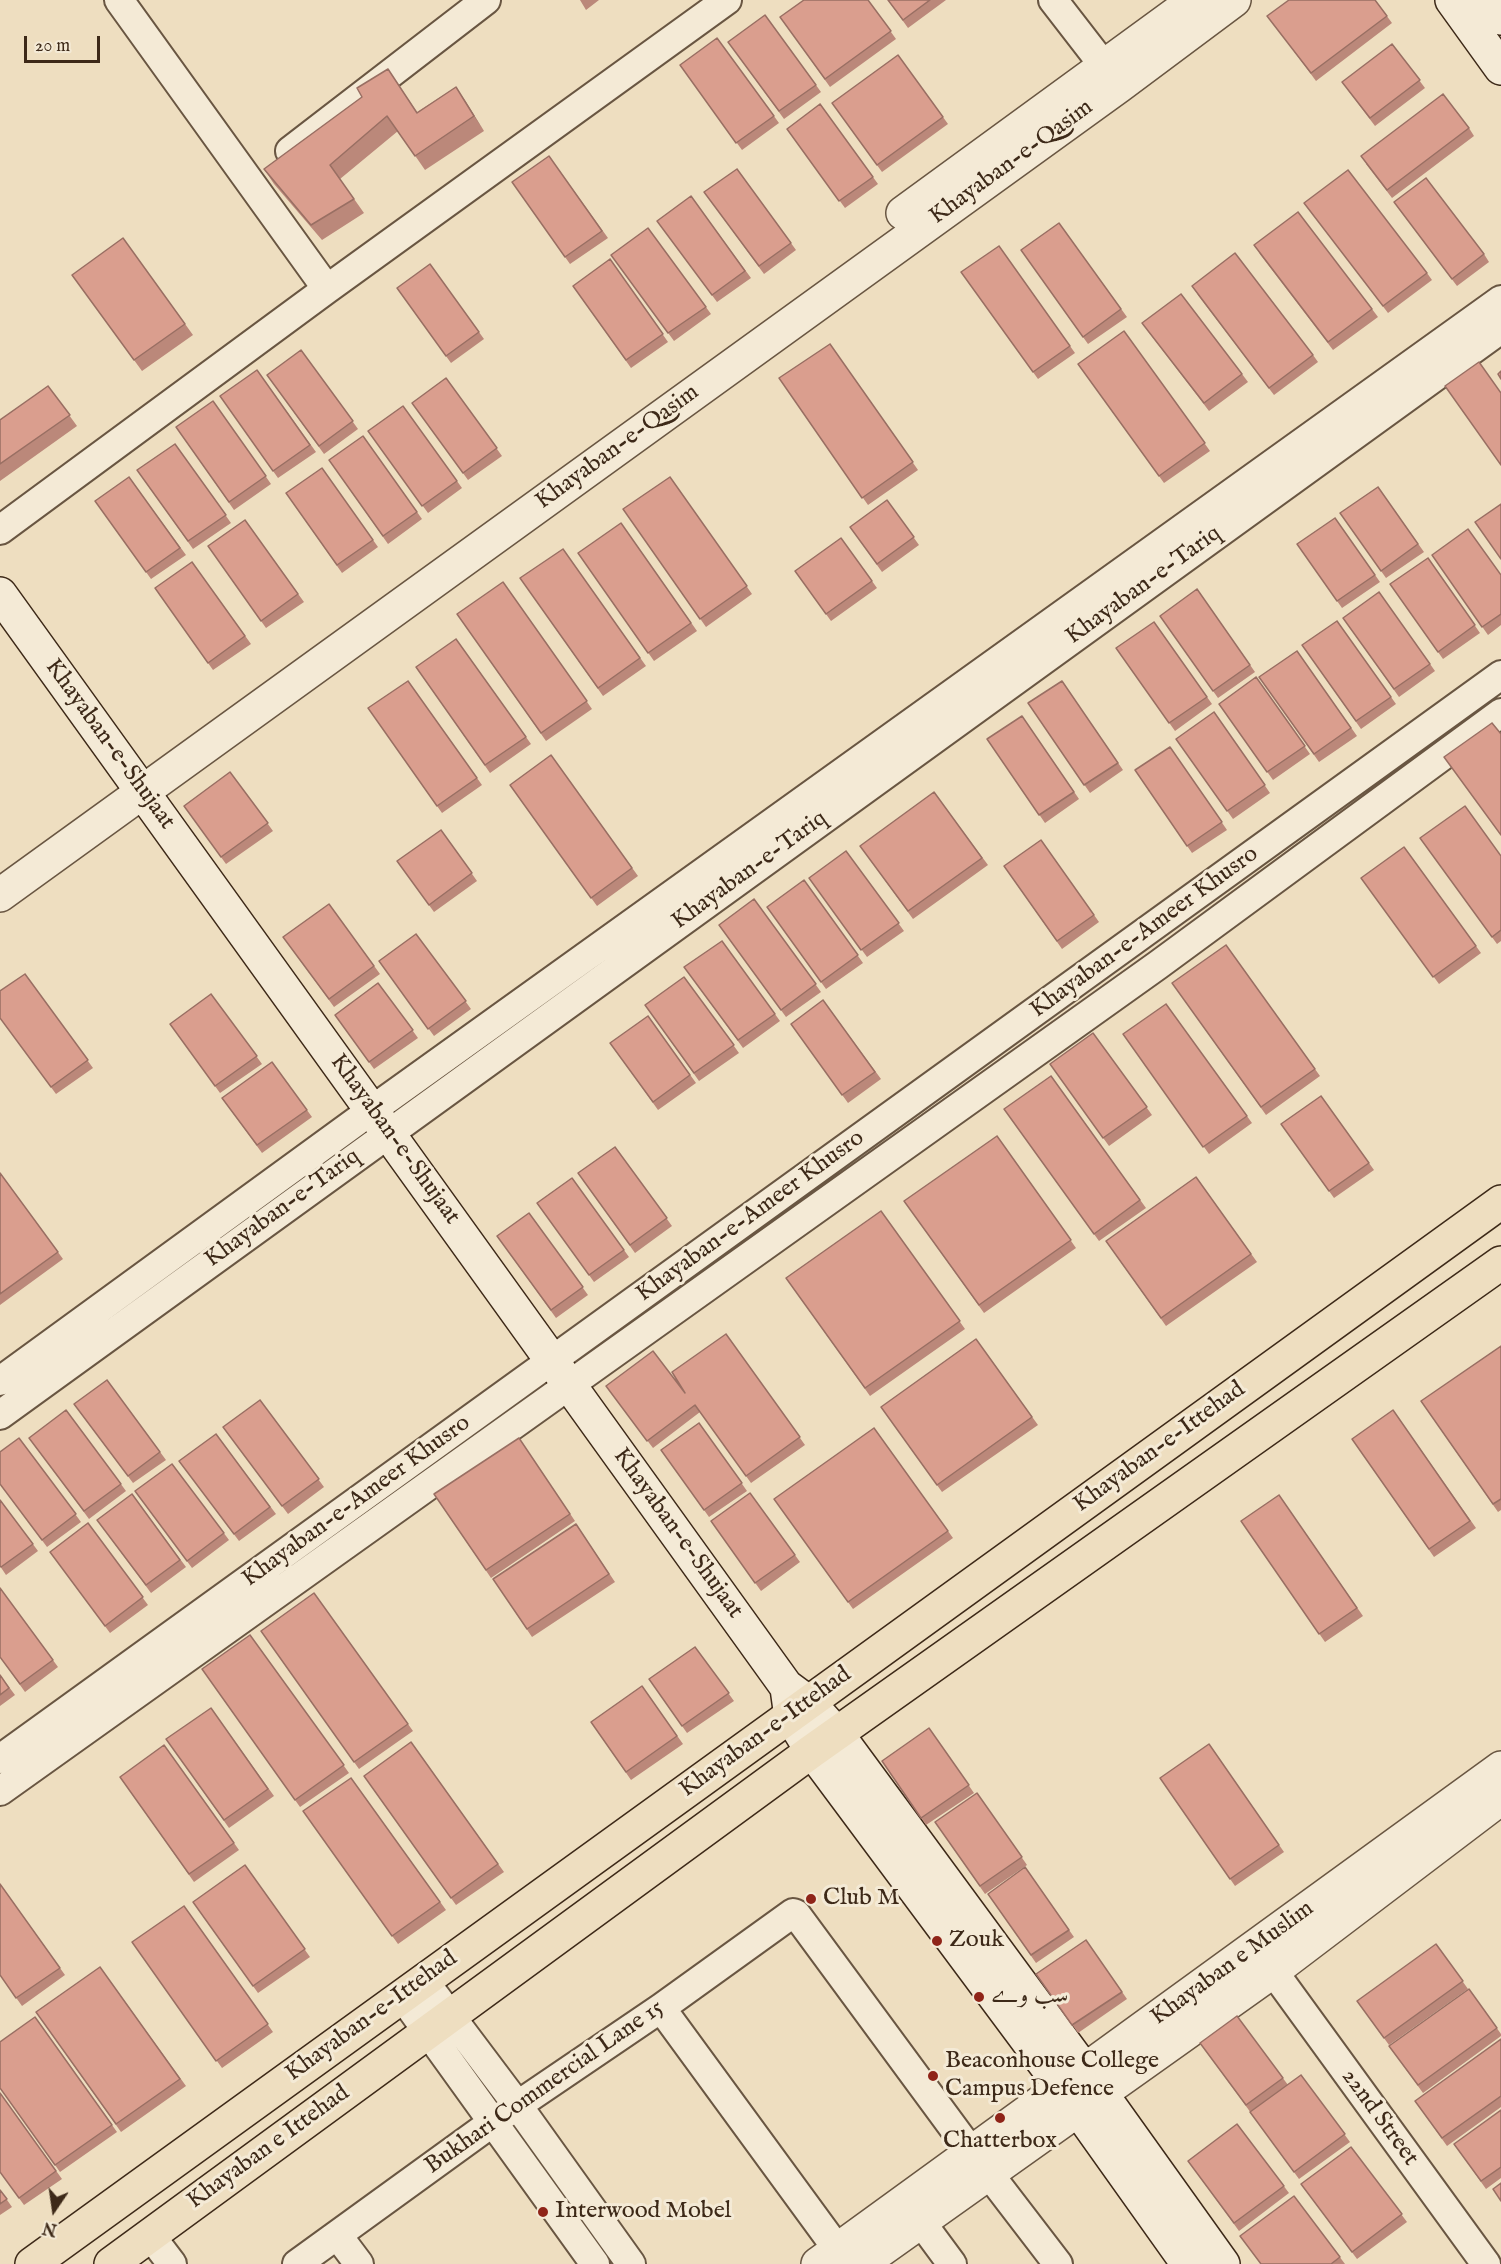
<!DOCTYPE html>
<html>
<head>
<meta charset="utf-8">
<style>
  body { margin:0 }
  #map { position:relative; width:1501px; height:2264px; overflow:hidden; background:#eedec0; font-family:"IM FELL English",serif }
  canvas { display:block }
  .north { position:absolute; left:24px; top:2180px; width:60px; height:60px; -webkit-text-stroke:4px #f4ead6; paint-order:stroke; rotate:193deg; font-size:16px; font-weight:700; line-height:24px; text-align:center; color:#3d2918 }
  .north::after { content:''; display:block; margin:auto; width:21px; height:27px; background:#3d2918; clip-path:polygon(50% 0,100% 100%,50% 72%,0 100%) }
  .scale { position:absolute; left:24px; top:36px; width:76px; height:27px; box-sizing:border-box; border:3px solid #3d2918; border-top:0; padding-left:8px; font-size:18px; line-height:21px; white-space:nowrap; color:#3d2918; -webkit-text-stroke:4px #f4ead6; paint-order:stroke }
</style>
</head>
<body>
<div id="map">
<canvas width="1501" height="2264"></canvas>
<div class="north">N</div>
<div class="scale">20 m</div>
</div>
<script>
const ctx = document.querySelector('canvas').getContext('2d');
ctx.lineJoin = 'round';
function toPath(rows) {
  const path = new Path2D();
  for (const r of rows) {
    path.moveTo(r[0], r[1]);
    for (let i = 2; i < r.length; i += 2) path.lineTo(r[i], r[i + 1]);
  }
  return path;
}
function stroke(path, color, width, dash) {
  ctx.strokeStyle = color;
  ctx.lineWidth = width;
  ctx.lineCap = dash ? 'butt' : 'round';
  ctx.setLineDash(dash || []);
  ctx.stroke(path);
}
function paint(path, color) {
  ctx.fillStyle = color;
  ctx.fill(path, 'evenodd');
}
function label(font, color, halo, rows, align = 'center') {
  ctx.font = font + ' "IM FELL English",Amiri,serif';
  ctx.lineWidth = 6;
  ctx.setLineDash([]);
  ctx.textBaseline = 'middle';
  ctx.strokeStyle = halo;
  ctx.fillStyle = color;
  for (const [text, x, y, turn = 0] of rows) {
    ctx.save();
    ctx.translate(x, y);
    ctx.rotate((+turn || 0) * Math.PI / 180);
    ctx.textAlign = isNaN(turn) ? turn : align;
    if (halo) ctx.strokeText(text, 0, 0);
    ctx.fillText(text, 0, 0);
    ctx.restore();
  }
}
const minor = toPath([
  [119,0,327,289],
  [1053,0,1118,84],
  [290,151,486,0],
  [0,530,327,289,727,0],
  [0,1381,372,1110,1501,300],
  [0,1415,1501,329],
  [0,1759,1501,675],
  [0,1791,1158,965,1501,713],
  [1273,1971,1486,2264],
  [424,1981,518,2106,631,2264],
  [402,1996,595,2264],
  [661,2008,838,2250],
  [989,2174,1058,2264],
  [921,2222,952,2264],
  [150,2235,172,2264],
  [338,2236,359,2264],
  [297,2264,493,2122,661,2008,793,1913,796,1914,972,2153]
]);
const tertiary = toPath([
  [903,213,1195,0],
  [0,895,1119,86,1234,0],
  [818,2264,1501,1768],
  [861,2264,1273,1971,1501,1798]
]);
const secondary = toPath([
  [1452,0,1501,68],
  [1488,0,1501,18],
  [0,594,786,1686,809,1703,837,1734,1085,2071,1223,2264],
  [787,1688,791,1717,812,1751,1062,2087,1188,2264]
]);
const primary = toPath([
  [32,2264,1501,1202],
  [111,2264,812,1751,1501,1263]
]);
stroke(minor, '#695642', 32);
stroke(tertiary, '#695642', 36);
stroke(secondary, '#3d2918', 36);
stroke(primary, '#3d2918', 36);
stroke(minor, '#f4ead6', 28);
stroke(tertiary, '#f4ead6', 33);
stroke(secondary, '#f4ead6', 33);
stroke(primary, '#eedec0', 33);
paint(toPath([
  [580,0,599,0,586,10],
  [868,0,896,39,830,87,780,17],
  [888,0,946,0,908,28],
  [1375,0,1392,23,1316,81,1273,23],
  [765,15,821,92,784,119,728,42],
  [717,38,779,123,742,150,680,65],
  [1392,44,1425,88,1375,126,1347,89],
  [898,55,948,124,882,172,832,103],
  [388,69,417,112,456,87,484,131,425,170,398,131,340,179,364,213,322,240,274,184,264,169,362,97],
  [820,104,878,184,845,208,787,129],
  [1469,128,1474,136,1392,198,1366,164],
  [549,156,608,238,570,264,512,182],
  [737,169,796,250,764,274,704,192],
  [691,196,751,278,717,302,657,221],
  [1399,209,1484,254,1489,262,1457,286],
  [1310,210,1427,273,1432,280,1388,313],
  [1059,223,1127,317,1088,344,1021,250],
  [648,228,711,314,674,341,611,255],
  [123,238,193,335,142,371,72,275],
  [999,246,1075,353,1038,379,961,272],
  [1259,253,1372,309,1378,317,1333,350],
  [610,259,668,342,631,368,573,286],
  [430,264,484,339,451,363,397,288],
  [1197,294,1313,355,1318,362,1274,395],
  [1147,330,1242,374,1248,382,1209,411],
  [1124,331,1210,451,1164,483,1078,364],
  [830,344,918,470,868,505,779,378],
  [301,350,358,429,324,454,267,375],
  [257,370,316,452,278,478,220,396],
  [446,378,502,456,468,480,412,403],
  [48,386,77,426,0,481,0,420],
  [213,401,271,484,234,510,176,427],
  [403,406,462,488,428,513,368,431],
  [363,436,422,519,388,544,329,460],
  [175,444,231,523,193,549,137,470],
  [322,468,378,547,342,573,286,493],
  [129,477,186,555,151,579,95,501],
  [670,477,752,594,706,627,623,509],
  [1378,487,1424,552,1386,578,1340,513],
  [887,500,919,545,882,572,850,527],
  [1335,518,1380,582,1342,608,1297,544],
  [245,520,304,602,266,628,208,546],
  [621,523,697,631,654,661,578,553],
  [841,538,877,588,831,621,795,571],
  [563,549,646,666,603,696,520,578],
  [1432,555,1501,575,1501,625,1488,635],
  [1428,558,1480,633,1443,659,1390,584],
  [192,562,251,644,213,670,155,588],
  [503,582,592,709,546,741,457,614],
  [1197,589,1255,672,1218,698,1160,616],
  [1379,592,1435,671,1399,697,1343,618],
  [1337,621,1396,704,1361,729,1302,645],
  [1154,622,1212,704,1175,731,1116,648],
  [456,639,531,744,490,773,416,667],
  [1297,651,1357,736,1319,762,1259,677],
  [1256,677,1310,754,1273,780,1219,704],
  [408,681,482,785,442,813,368,708],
  [1062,681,1123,770,1090,793,1028,703],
  [1214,712,1270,793,1233,819,1176,739],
  [1022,716,1079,799,1045,823,987,739],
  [1170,747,1227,830,1192,853,1135,770],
  [551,755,638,876,597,906,510,785],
  [230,772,273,831,226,864,184,806],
  [934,792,988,865,913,919,860,846],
  [441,830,477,881,434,912,397,861],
  [1420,838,1501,856,1501,941,1497,944],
  [1041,840,1099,922,1062,949,1004,866],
  [1404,847,1481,953,1439,984,1361,878],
  [846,851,904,931,867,957,809,878],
  [804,880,863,963,826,989,767,907],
  [754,899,821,992,786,1017,719,925],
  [329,904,380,974,334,1007,283,937],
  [416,934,471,1009,434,1036,379,961],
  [722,941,780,1021,743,1048,684,967],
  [1226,945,1320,1076,1266,1115,1172,983],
  [25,974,93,1068,56,1094,0,1018],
  [684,977,739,1053,699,1081,645,1005],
  [378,983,418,1038,374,1069,335,1015],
  [211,994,262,1064,220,1093,170,1024],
  [823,1000,881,1079,848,1103,791,1024],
  [1166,1004,1252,1123,1209,1154,1123,1034],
  [648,1016,696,1083,658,1110,610,1043],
  [1093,1033,1152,1115,1109,1146,1050,1064],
  [272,1062,312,1117,262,1153,222,1098],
  [1051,1076,1146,1208,1099,1241,1004,1109],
  [1321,1096,1374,1170,1334,1198,1281,1124],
  [997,1136,1076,1248,984,1313,904,1201],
  [615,1147,672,1226,635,1253,578,1173],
  [0,1173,63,1259,0,1305],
  [1196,1177,1257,1262,1166,1326,1106,1241],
  [572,1178,629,1257,594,1282,537,1203],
  [881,1211,965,1329,870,1396,786,1278],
  [529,1213,588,1295,556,1318,497,1236],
  [726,1334,805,1445,751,1483,700,1412,653,1448,611,1393,685,1393],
  [976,1339,1038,1425,942,1492,881,1407],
  [1501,1346,1501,1510,1498,1512,1421,1401],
  [107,1380,166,1460,133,1483,74,1404],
  [260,1400,324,1487,288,1514,223,1427],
  [66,1410,126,1491,89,1519,29,1438],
  [1393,1410,1476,1528,1434,1557,1352,1439],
  [699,1423,747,1491,709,1517,661,1450],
  [874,1428,953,1538,853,1609,774,1499],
  [216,1434,276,1514,239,1541,179,1461],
  [19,1438,81,1522,47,1547,0,1484],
  [519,1438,575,1521,491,1578,434,1494],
  [172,1464,229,1540,192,1568,135,1491],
  [750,1493,800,1562,761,1591,711,1521],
  [132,1494,186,1567,151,1593,97,1520],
  [1279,1495,1363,1616,1325,1642,1241,1521],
  [0,1500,38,1551,6,1575,0,1566],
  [88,1523,148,1605,110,1633,50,1552],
  [576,1524,615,1582,532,1637,493,1579],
  [0,1588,58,1667,25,1692,0,1657],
  [314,1593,413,1731,359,1769,261,1631],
  [250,1635,349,1773,300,1807,202,1669],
  [695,1647,734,1701,687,1733,649,1679],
  [0,1675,15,1695,0,1706],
  [642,1686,683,1744,631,1780,591,1722],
  [211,1708,274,1796,229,1828,166,1739],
  [929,1728,974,1793,926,1825,882,1761],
  [411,1742,504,1872,456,1905,364,1776],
  [1209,1744,1284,1852,1235,1886,1160,1778],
  [164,1745,239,1850,194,1882,120,1777],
  [351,1778,446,1910,398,1944,303,1811],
  [977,1793,1027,1865,985,1894,935,1822],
  [245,1865,310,1957,258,1993,193,1902],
  [1025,1867,1074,1937,1036,1963,988,1894],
  [0,1884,65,1975,22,2006,0,1975],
  [184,1906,273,2032,222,2068,132,1942],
  [1086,1940,1127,1999,1078,2033,1036,1974],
  [1436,1944,1468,1989,1389,2045,1357,2001],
  [100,1967,186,2086,121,2132,36,2012],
  [1469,1989,1501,2034,1501,2036,1423,2093,1389,2046],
  [1237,2016,1288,2085,1301,2075,1350,2142,1299,2179,1200,2043],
  [35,2017,117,2132,60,2172,0,2088],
  [1501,2039,1501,2107,1447,2146,1415,2101],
  [0,2093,62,2179,24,2205,0,2172],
  [1501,2110,1501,2178,1486,2189,1454,2144],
  [1237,2124,1289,2193,1239,2231,1188,2161],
  [1351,2147,1407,2222,1357,2259,1301,2184],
  [0,2190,12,2207,0,2215],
  [1294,2196,1345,2264,1260,2264]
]), '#bb887a');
paint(toPath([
  [456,87,466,102,484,131,474,116]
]), '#996f63');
const building = toPath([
  [804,0,868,0,891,31,825,79,780,17,804,0],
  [888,0,930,0,903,20,888,0],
  [1289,0,1375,0,1387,16,1311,73,1267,16,1289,0],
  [765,15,816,85,779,111,728,42,765,15],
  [717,38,774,116,736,143,680,65,717,38],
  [1392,44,1420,80,1370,118,1342,82,1392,44],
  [898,55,943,117,877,165,832,103,898,55],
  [388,69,417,113,456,87,474,116,415,156,387,116,330,165,354,199,311,225,264,169,362,97,357,88,388,69],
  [1443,94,1469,128,1387,190,1361,156,1443,94],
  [820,104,873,177,839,201,787,129,820,104],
  [549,156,602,231,565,257,512,182,549,156],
  [737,169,791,243,759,266,704,192,737,169],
  [1348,170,1427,273,1383,306,1304,203,1348,170],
  [1426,178,1484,254,1452,279,1394,202,1426,178],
  [691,196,745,271,712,295,657,221,691,196],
  [1298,212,1372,309,1328,342,1254,245,1298,212],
  [1059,223,1121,309,1083,337,1021,250,1059,223],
  [648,228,706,307,668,333,611,255,648,228],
  [123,238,185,324,134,360,72,275,123,238],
  [999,246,1070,346,1033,372,961,272,999,246],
  [1235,253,1313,355,1269,388,1192,286,1235,253],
  [610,259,663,334,626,360,573,286,610,259],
  [430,264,479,332,446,356,397,288,430,264],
  [1181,294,1242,374,1204,403,1142,323,1181,294],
  [1124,331,1205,443,1159,476,1078,364,1124,331],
  [830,344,913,462,862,498,779,378,830,344],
  [301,350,353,421,319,446,267,375,301,350],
  [1479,362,1501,393,1501,465,1445,386,1479,362],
  [257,370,310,445,273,471,220,396,257,370],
  [1501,371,1501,379,1498,374,1501,371],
  [446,378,497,448,463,473,412,403,446,378],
  [48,386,70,415,0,464,0,420,48,386],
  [213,401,266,476,229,502,176,427,213,401],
  [403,406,457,481,422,506,368,431,403,406],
  [363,436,417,512,383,536,329,460,363,436],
  [175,444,226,515,188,541,137,470,175,444],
  [322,468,373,540,337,565,286,493,322,468],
  [129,477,180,548,146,572,95,501,129,477],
  [670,477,747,586,700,619,623,509,670,477],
  [1378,487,1418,544,1381,571,1340,513,1378,487],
  [887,500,914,537,877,564,850,527,887,500],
  [1501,504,1501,559,1475,522,1501,504],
  [1335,518,1375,575,1337,601,1297,544,1335,518],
  [245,520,298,594,261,621,208,546,245,520],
  [621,523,691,623,648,653,578,553,621,523],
  [1468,529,1501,575,1501,614,1482,627,1432,555,1468,529],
  [841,538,872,581,826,614,795,571,841,538],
  [563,549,640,658,598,688,520,578,563,549],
  [1428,558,1475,625,1438,652,1390,584,1428,558],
  [192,562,245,636,208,663,155,588,192,562],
  [503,582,587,701,541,733,457,614,503,582],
  [1197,589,1250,665,1213,691,1160,616,1197,589],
  [1379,592,1430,664,1394,689,1343,618,1379,592],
  [1337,621,1391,697,1356,721,1302,645,1337,621],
  [1154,622,1207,697,1169,723,1116,648,1154,622],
  [456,639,526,737,485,765,416,667,456,639],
  [1297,651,1351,728,1314,754,1259,677,1297,651],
  [1256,677,1305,746,1267,772,1219,704,1256,677],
  [408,681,477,778,437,806,368,708,408,681],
  [1062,681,1118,763,1084,785,1028,703,1062,681],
  [1214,712,1265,785,1227,811,1176,739,1214,712],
  [1022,716,1074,792,1039,815,987,739,1022,716],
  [1492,723,1501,734,1501,835,1444,757,1492,723],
  [1170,747,1222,822,1187,846,1135,770,1170,747],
  [551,755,632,868,591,898,510,785,551,755],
  [230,772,268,823,221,857,184,806,230,772],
  [934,792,982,858,908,911,860,846,934,792],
  [1465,806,1501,856,1501,930,1492,937,1420,838,1465,806],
  [441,830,472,873,429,905,397,861,441,830],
  [1041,840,1094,915,1057,941,1004,866,1041,840],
  [1404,847,1476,946,1433,977,1361,878,1404,847],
  [846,851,899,923,861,950,809,878,846,851],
  [804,880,858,955,821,982,767,907,804,880],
  [754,899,816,984,781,1010,719,925,754,899],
  [329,904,374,966,329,999,283,937,329,904],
  [416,934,466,1001,428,1029,379,961,416,934],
  [722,941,775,1014,738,1040,684,967,722,941],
  [1226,945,1315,1069,1261,1107,1172,983,1226,945],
  [25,974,88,1060,51,1087,0,1018,0,991,25,974],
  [684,977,734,1045,694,1073,645,1005,684,977],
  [378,983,413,1030,369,1062,335,1015,378,983],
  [211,994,257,1056,215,1086,170,1024,211,994],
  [823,1000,875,1072,842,1095,791,1024,823,1000],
  [1166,1004,1247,1116,1203,1147,1123,1034,1166,1004],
  [648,1016,690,1075,653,1102,610,1043,648,1016],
  [1093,1033,1147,1107,1103,1138,1050,1064,1093,1033],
  [272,1062,307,1110,257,1145,222,1098,272,1062],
  [1051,1076,1140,1200,1094,1234,1004,1109,1051,1076],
  [1321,1096,1369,1163,1329,1191,1281,1124,1321,1096],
  [997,1136,1071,1240,979,1305,904,1201,997,1136],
  [615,1147,667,1218,630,1245,578,1173,615,1147],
  [0,1173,58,1252,0,1294,0,1173],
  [1196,1177,1251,1254,1161,1318,1106,1241,1196,1177],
  [572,1178,624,1250,589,1275,537,1203,572,1178],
  [881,1211,960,1321,865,1388,786,1278,881,1211],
  [529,1213,583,1287,551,1310,497,1236,529,1213],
  [726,1334,800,1437,746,1476,695,1405,647,1441,606,1386,653,1351,685,1393,672,1372,726,1334],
  [976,1339,1032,1417,937,1485,881,1407,976,1339],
  [1501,1346,1501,1499,1493,1504,1421,1401,1501,1346],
  [107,1380,160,1452,128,1476,74,1404,107,1380],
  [260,1400,319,1479,282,1506,223,1427,260,1400],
  [66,1410,121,1484,84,1511,29,1438,66,1410],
  [1393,1410,1470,1521,1429,1549,1352,1439,1393,1410],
  [699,1423,742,1483,704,1510,661,1450,699,1423],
  [874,1428,948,1531,848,1602,774,1499,874,1428],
  [216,1434,270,1507,234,1534,179,1461,216,1434],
  [19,1438,76,1514,42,1540,0,1484,0,1452,19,1438],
  [519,1438,570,1514,486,1570,434,1494,519,1438],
  [172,1464,224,1533,187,1561,135,1491,172,1464],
  [750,1493,795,1555,755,1583,711,1521,750,1493],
  [132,1494,180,1560,146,1585,97,1520,132,1494],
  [1279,1495,1357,1608,1319,1634,1241,1521,1279,1495],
  [0,1500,33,1544,1,1567,0,1566,0,1500],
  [88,1523,143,1597,105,1626,50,1552,88,1523],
  [576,1524,609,1574,527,1629,493,1579,576,1524],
  [0,1588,53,1660,20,1684,0,1657,0,1588],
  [314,1593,408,1724,354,1762,261,1631,314,1593],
  [250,1635,344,1765,295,1800,202,1669,250,1635],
  [695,1647,729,1693,682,1726,649,1679,695,1647],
  [0,1675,9,1688,0,1695,0,1675],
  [642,1686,677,1736,626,1772,591,1722,642,1686],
  [211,1708,268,1789,224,1820,166,1739,211,1708],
  [929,1728,969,1785,921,1818,882,1761,929,1728],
  [411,1742,498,1864,451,1898,364,1776,411,1742],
  [1209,1744,1279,1845,1230,1879,1160,1778,1209,1744],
  [164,1745,234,1843,189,1874,120,1777,164,1745],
  [351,1778,440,1902,392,1936,303,1811,351,1778],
  [977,1793,1022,1857,980,1886,935,1822,977,1793],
  [245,1865,305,1949,253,1986,193,1902,245,1865],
  [1025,1867,1069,1930,1031,1955,988,1894,1025,1867],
  [0,1884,60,1968,16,1998,0,1975,0,1884],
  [184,1906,268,2024,216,2061,132,1942,184,1906],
  [1086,1940,1122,1992,1072,2025,1036,1974,1086,1940],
  [1436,1944,1463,1981,1384,2038,1357,2001,1436,1944],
  [100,1967,180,2079,116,2124,36,2012,100,1967],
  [1469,1989,1497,2028,1418,2085,1389,2046,1469,1989],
  [1237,2016,1283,2078,1246,2105,1200,2043,1237,2016],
  [35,2017,112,2125,55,2165,0,2088,0,2042,35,2017],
  [1501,2039,1501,2096,1442,2138,1415,2101,1501,2039],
  [1301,2075,1345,2134,1294,2172,1250,2112,1301,2075],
  [0,2093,56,2171,19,2198,0,2172,0,2093],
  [1501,2110,1501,2167,1481,2181,1454,2144,1501,2110],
  [1237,2124,1284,2186,1234,2223,1188,2161,1237,2124],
  [1351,2147,1402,2214,1352,2252,1301,2184,1351,2147],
  [1501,2183,1501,2201,1493,2189,1501,2183],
  [0,2190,7,2199,0,2204,0,2190],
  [1294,2196,1340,2257,1331,2264,1261,2264,1240,2236,1294,2196]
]);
paint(building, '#da9e8e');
stroke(building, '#996f63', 1.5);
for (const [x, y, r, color] of [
  [811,1899,6,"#8f2418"],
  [937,1941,6,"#8f2418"],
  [979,1997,6,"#8f2418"],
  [933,2076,6,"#8f2418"],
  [1000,2118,6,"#8f2418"],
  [543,2212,6,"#8f2418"]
]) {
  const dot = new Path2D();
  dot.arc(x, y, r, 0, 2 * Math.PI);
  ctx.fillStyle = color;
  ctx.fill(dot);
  stroke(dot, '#f4ead6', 2);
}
label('24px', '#3d2918', '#f4ead6', [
  ["Khayaban-e-Qasim",1012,163,-36],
  ["Khayaban-e-Qasim",618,448,-36],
  ["Khayaban-e-Tariq",1144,586,-36],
  ["Khayaban-e-Shujaat",109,745,54],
  ["Khayaban-e-Tariq",750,871,-36],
  ["Khayaban-e-Ameer Khusro",1145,933,-36],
  ["Khayaban-e-Shujaat",394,1140,54],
  ["Khayaban-e-Tariq",283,1209,-36],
  ["Khayaban-e-Ameer Khusro",751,1217,-36],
  ["Khayaban-e-Ittehad",1160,1448,-36],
  ["Khayaban-e-Ameer Khusro",357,1502,-36],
  ["Khayaban-e-Shujaat",677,1534,54],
  ["Khayaban-e-Ittehad",766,1733,-36],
  ["Khayaban e Muslim",1233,1964,-36],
  ["Khayaban-e-Ittehad",372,2017,-36],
  ["Bukhari Commercial Lane 15",545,2088,-35],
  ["22nd Street",1379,2118,54],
  ["Khayaban e Ittehad",269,2148,-36]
]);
label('24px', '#3d2918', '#f4ead6', [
  ["Club M",823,1899],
  ["Zouk",949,1941],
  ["سب وے",991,1997],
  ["Beaconhouse College",945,2062],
  ["Campus Defence",945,2090],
  ["Chatterbox",1000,2142,"center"],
  ["Interwood Mobel",555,2212]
], 'left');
</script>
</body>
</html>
